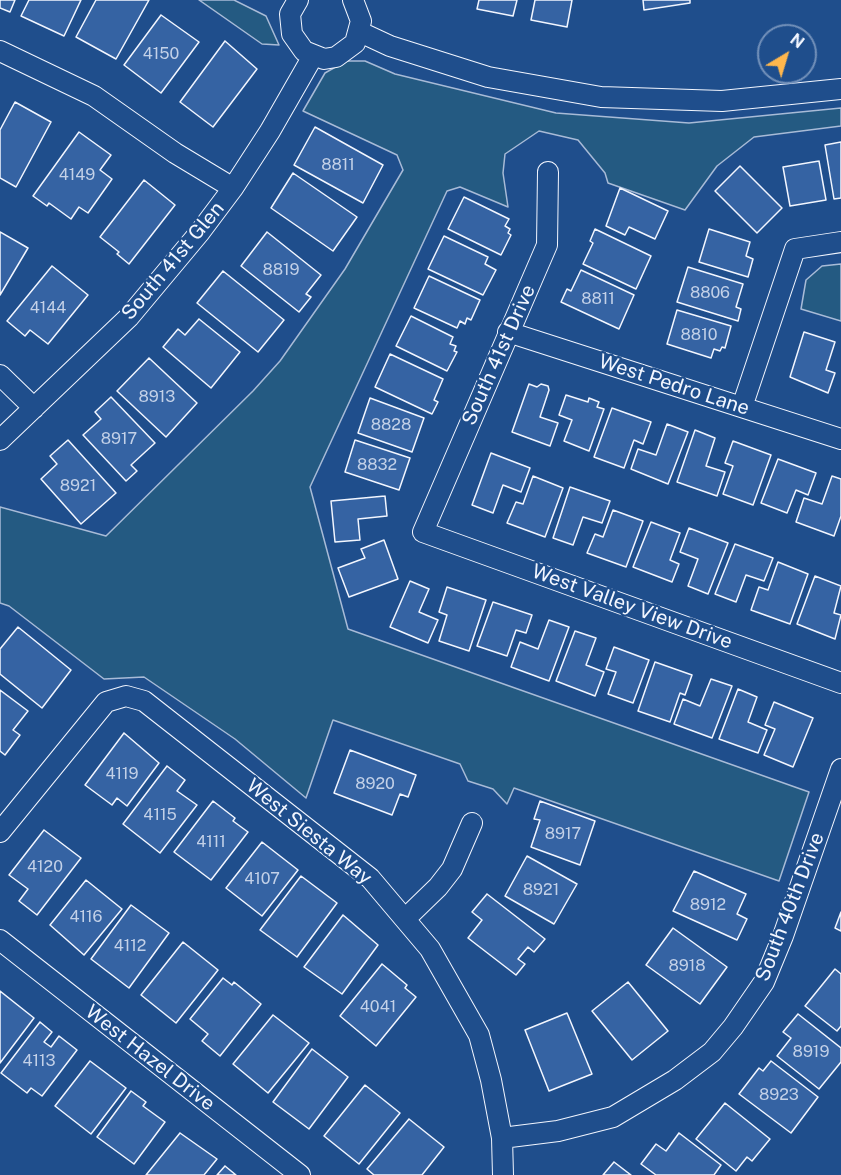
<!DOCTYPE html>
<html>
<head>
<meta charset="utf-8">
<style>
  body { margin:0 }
  #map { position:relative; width:841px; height:1175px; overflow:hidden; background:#1f4e8c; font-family:"Public Sans",sans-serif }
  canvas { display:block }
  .north { position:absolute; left:757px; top:24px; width:60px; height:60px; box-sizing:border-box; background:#1f4e8c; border:2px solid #7391ba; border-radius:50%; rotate:38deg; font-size:16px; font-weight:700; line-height:24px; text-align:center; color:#f2f6ff }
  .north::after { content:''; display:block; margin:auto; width:21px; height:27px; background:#ffb74d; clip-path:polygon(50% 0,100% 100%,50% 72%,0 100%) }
</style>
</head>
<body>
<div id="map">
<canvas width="841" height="1175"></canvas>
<div class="north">N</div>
</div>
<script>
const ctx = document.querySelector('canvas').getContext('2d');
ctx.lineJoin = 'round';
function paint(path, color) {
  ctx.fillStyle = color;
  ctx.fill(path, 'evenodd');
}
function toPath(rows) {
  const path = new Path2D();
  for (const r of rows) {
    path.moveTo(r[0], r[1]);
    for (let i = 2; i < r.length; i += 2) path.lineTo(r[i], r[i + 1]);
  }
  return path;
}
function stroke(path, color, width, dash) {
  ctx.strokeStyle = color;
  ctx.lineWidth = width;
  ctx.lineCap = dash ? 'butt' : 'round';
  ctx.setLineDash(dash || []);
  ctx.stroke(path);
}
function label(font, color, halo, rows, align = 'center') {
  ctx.font = font + ' "Public Sans",sans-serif';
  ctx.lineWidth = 4.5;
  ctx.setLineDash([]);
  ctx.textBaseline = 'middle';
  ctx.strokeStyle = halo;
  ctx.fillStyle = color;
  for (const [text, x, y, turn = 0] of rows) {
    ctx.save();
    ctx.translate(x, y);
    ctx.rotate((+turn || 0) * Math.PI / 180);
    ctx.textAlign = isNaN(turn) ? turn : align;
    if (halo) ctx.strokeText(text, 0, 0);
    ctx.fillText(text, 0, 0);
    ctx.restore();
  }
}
const green = toPath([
  [199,0,234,0,266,16,279,45,262,44,199,0],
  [346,61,365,61,395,74,556,113,689,123,841,108,841,126,754,137,717,166,685,210,608,183,605,173,578,140,539,131,505,154,503,173,508,207,460,187,447,191,310,487,348,629,809,792,779,881,514,788,507,804,493,789,468,781,460,764,333,720,306,798,235,739,144,677,104,679,9,606,0,603,0,507,106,536,253,391,280,361,345,269,403,170,397,155,303,111,325,73,346,61],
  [841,264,841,321,801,309,806,280,822,266,841,264]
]);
paint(green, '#245a82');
stroke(green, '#a8bbd7', 1.5);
const building = toPath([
  [0,0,15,0,10,12,0,8,0,0],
  [29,0,81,0,64,36,21,16,29,0],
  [96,0,149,0,116,59,76,37,96,0],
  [479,0,517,0,513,16,477,9,479,0],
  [535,0,572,0,567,27,531,20,535,0],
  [643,0,690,0,690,3,644,10,643,0],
  [161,15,199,42,161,93,124,65,161,15],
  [225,41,257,69,213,127,180,102,225,41],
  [15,102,51,122,16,187,0,178,0,130,15,102],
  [315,127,383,165,363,203,294,165,315,127],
  [79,132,111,155,100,170,112,179,88,213,79,207,71,219,49,203,47,206,33,196,79,132],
  [841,142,841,198,834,199,825,145,841,142],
  [819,161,826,200,790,206,783,167,819,161],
  [740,166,782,208,757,233,715,191,740,166],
  [293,173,357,217,333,251,271,208,293,173],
  [144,180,175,205,129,264,117,254,119,252,100,237,144,180],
  [620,188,668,211,655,239,629,227,625,235,606,226,620,188],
  [464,197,509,219,505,226,510,229,508,233,511,235,501,255,448,229,464,197],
  [595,229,651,256,636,289,583,264,593,243,590,241,595,229],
  [709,229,750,242,746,256,753,259,748,277,699,262,709,229],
  [0,232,28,248,0,295,0,232],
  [267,232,321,275,306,294,311,297,299,312,241,266,267,232],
  [444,236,488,257,485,264,496,270,483,295,428,269,444,236],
  [52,266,88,295,48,344,30,330,25,336,7,321,52,266],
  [688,267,743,284,736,307,741,309,738,321,677,302,688,267],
  [581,270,634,295,619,329,561,302,567,289,571,291,581,270],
  [223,271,284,320,258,352,197,303,223,271],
  [429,276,480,300,471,320,467,318,465,324,460,321,457,328,414,308,429,276],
  [677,310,731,326,725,348,722,347,720,351,714,349,711,358,667,344,677,310],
  [411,316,453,337,450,344,456,346,454,351,457,352,447,371,396,346,411,316],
  [199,319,240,352,211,388,163,347,178,329,185,335,199,319],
  [804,332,835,342,826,370,835,373,828,393,790,377,804,332],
  [390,354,443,379,434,400,438,402,432,414,375,387,390,354],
  [149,358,197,403,166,437,117,391,149,358],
  [529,384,537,387,541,384,548,386,549,390,540,417,558,423,550,446,512,432,529,384],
  [566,395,588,402,589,398,599,402,597,407,604,409,589,451,564,441,572,420,559,415,566,395],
  [111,397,155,443,131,465,137,471,126,481,83,435,101,419,95,412,111,397],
  [370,398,424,418,412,452,358,433,370,398],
  [612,408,651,422,643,444,634,440,624,468,594,457,612,408],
  [667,424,688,432,668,484,631,469,638,449,656,455,667,424],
  [695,430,715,438,706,466,725,472,717,496,677,482,695,430],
  [68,440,116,493,81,524,41,479,57,464,50,456,68,440],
  [355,440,410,458,399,490,345,472,355,440],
  [733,441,771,455,753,505,723,494,733,466,725,463,733,441],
  [491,453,530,468,521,492,503,485,493,513,472,505,491,453],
  [778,459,816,473,808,495,796,490,787,513,761,503,778,459],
  [533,476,563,488,545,537,507,523,516,502,523,504,533,476],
  [832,476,841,479,841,516,834,536,796,522,804,498,822,504,832,476],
  [570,487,610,501,602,523,583,517,573,545,553,538,570,487],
  [385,496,387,516,358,519,360,540,335,542,331,501,385,496],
  [613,510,643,521,626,567,587,553,595,534,603,537,613,510],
  [651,522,680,533,670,560,679,564,672,582,633,567,651,522],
  [689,528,728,543,708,594,688,586,698,559,680,552,689,528],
  [384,540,398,579,349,597,338,568,365,558,361,549,384,540],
  [735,544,773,558,764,581,746,575,736,602,715,594,735,544],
  [778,562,808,574,790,624,751,610,759,587,768,590,778,562],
  [815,576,841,586,834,613,841,615,835,639,797,624,815,576],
  [410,581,429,589,419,612,438,620,428,643,390,627,410,581],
  [447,587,486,600,469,651,439,641,447,615,439,612,447,587],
  [493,602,532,615,526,633,516,630,507,656,477,646,493,602],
  [549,620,569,627,549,681,511,667,520,642,538,649,549,620],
  [18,627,71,670,42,708,0,674,0,649,18,627],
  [575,631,596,638,586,665,604,672,595,696,556,681,575,631],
  [614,647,649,660,633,703,608,694,616,672,606,669,614,647],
  [655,662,692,675,685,695,680,693,670,722,638,711,655,662],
  [711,679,732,686,712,738,674,724,683,699,700,706,711,679],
  [738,689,757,697,748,722,767,730,758,753,719,739,738,689],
  [0,690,28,711,13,730,20,735,5,755,0,751,0,690],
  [774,702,813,718,793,767,764,755,775,729,765,725,774,702],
  [124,733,159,763,127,806,117,798,112,805,85,785,124,733],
  [350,750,416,775,408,797,400,794,392,815,334,793,350,750],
  [167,766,185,780,177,791,197,805,160,853,123,824,167,766],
  [213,801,235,818,233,821,248,832,211,880,174,852,213,801],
  [540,801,595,821,580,865,531,847,540,820,534,819,540,801],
  [44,830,81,858,37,915,19,901,28,889,9,875,44,830],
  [262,842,298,870,262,916,226,888,262,842],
  [527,856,577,884,554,924,505,896,527,856],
  [694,871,746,894,737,914,747,919,737,940,673,911,694,871],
  [301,876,337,903,297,957,260,930,301,876],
  [86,880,122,909,84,955,50,925,86,880],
  [487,894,545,939,534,952,528,947,518,959,525,964,516,975,468,938,482,920,472,912,487,894],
  [131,905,169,933,129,988,91,959,131,905],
  [841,912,841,931,835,928,841,912],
  [343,915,378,945,342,994,304,967,343,915],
  [673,928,727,967,700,1004,646,965,673,928],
  [183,942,218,970,176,1023,141,995,183,942],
  [382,964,407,985,405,988,416,997,376,1046,340,1016,382,964],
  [835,969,841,974,841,1026,837,1031,805,1006,835,969],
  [223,978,232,985,234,982,261,1004,220,1056,202,1041,208,1034,190,1019,223,978],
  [628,982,668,1031,632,1060,592,1011,628,982],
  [0,991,34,1018,0,1063,0,991],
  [567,1013,592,1074,549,1091,525,1030,567,1013],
  [798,1014,841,1048,841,1062,819,1089,777,1056,791,1038,783,1032,798,1014],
  [273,1015,309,1043,268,1093,233,1064,273,1015],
  [40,1022,52,1032,44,1042,51,1047,59,1036,77,1050,42,1096,31,1088,27,1093,1,1073,40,1022],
  [312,1049,348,1077,309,1129,273,1102,312,1049],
  [90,1061,126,1088,91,1134,55,1106,90,1061],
  [771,1061,818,1097,791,1133,739,1094,759,1068,763,1071,771,1061],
  [365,1085,400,1113,359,1164,324,1136,365,1085],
  [131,1091,146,1102,143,1106,165,1122,134,1164,97,1137,131,1091],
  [725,1103,770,1139,752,1161,747,1157,736,1171,696,1139,725,1103],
  [409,1119,444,1147,422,1175,374,1175,367,1169,409,1119],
  [180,1133,217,1159,204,1175,146,1175,180,1133],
  [679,1133,721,1165,714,1175,656,1175,641,1164,656,1144,666,1151,679,1133],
  [614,1162,631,1175,603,1175,614,1162],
  [225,1166,236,1175,217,1175,225,1166]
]);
paint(building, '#3563a3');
stroke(building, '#f2f6ff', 1.5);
const minor = toPath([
  [298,0,290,14,292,34,304,51,324,59,336,57,355,43,361,21,353,0],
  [360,32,390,46,488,77,601,97,722,101,841,89],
  [0,51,94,96,175,153,233,188],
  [548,172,547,245,423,532,841,683],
  [508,332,841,439],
  [0,375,34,408],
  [742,407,795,249,841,242],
  [0,440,129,317,200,232,233,188,270,131,313,56],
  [0,832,106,702,126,696,144,701,370,878,430,949,479,1035,491,1080,502,1138],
  [405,919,438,887,452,869,472,823],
  [0,940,300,1175],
  [503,1175,502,1138,558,1131,613,1117,675,1080,712,1052,733,1027,764,982,783,936,841,769]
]);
stroke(minor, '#f2f6ff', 22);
stroke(minor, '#1f4e8c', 20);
label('16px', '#c3d1e8', null, [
  ["4150",161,54],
  ["8811",338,165],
  ["4149",77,175],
  ["8819",281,270],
  ["8806",710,293],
  ["8811",598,299],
  ["4144",48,308],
  ["8810",699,335],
  ["8913",157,397],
  ["8828",391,425],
  ["8917",119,439],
  ["8832",377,465],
  ["8921",78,486],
  ["4119",122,774],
  ["8920",375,784],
  ["4115",160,815],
  ["8917",563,834],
  ["4111",211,842],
  ["4120",45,867],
  ["4107",262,879],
  ["8921",541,890],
  ["8912",708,905],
  ["4116",86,917],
  ["4112",130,946],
  ["8918",687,966],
  ["4041",378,1007],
  ["8919",811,1052],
  ["4113",39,1061],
  ["8923",779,1095]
]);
label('20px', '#f2f6ff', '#1f4e8c', [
  ["South 41st Glen",173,261,-50],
  ["South 41st Drive",499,355,-66],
  ["West Pedro Lane",674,385,18],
  ["West Valley View Drive",632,607,20],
  ["West Siesta Way",309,832,39],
  ["South 40th Drive",790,907,-69],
  ["West Hazel Drive",150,1058,38]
]);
</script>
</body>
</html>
